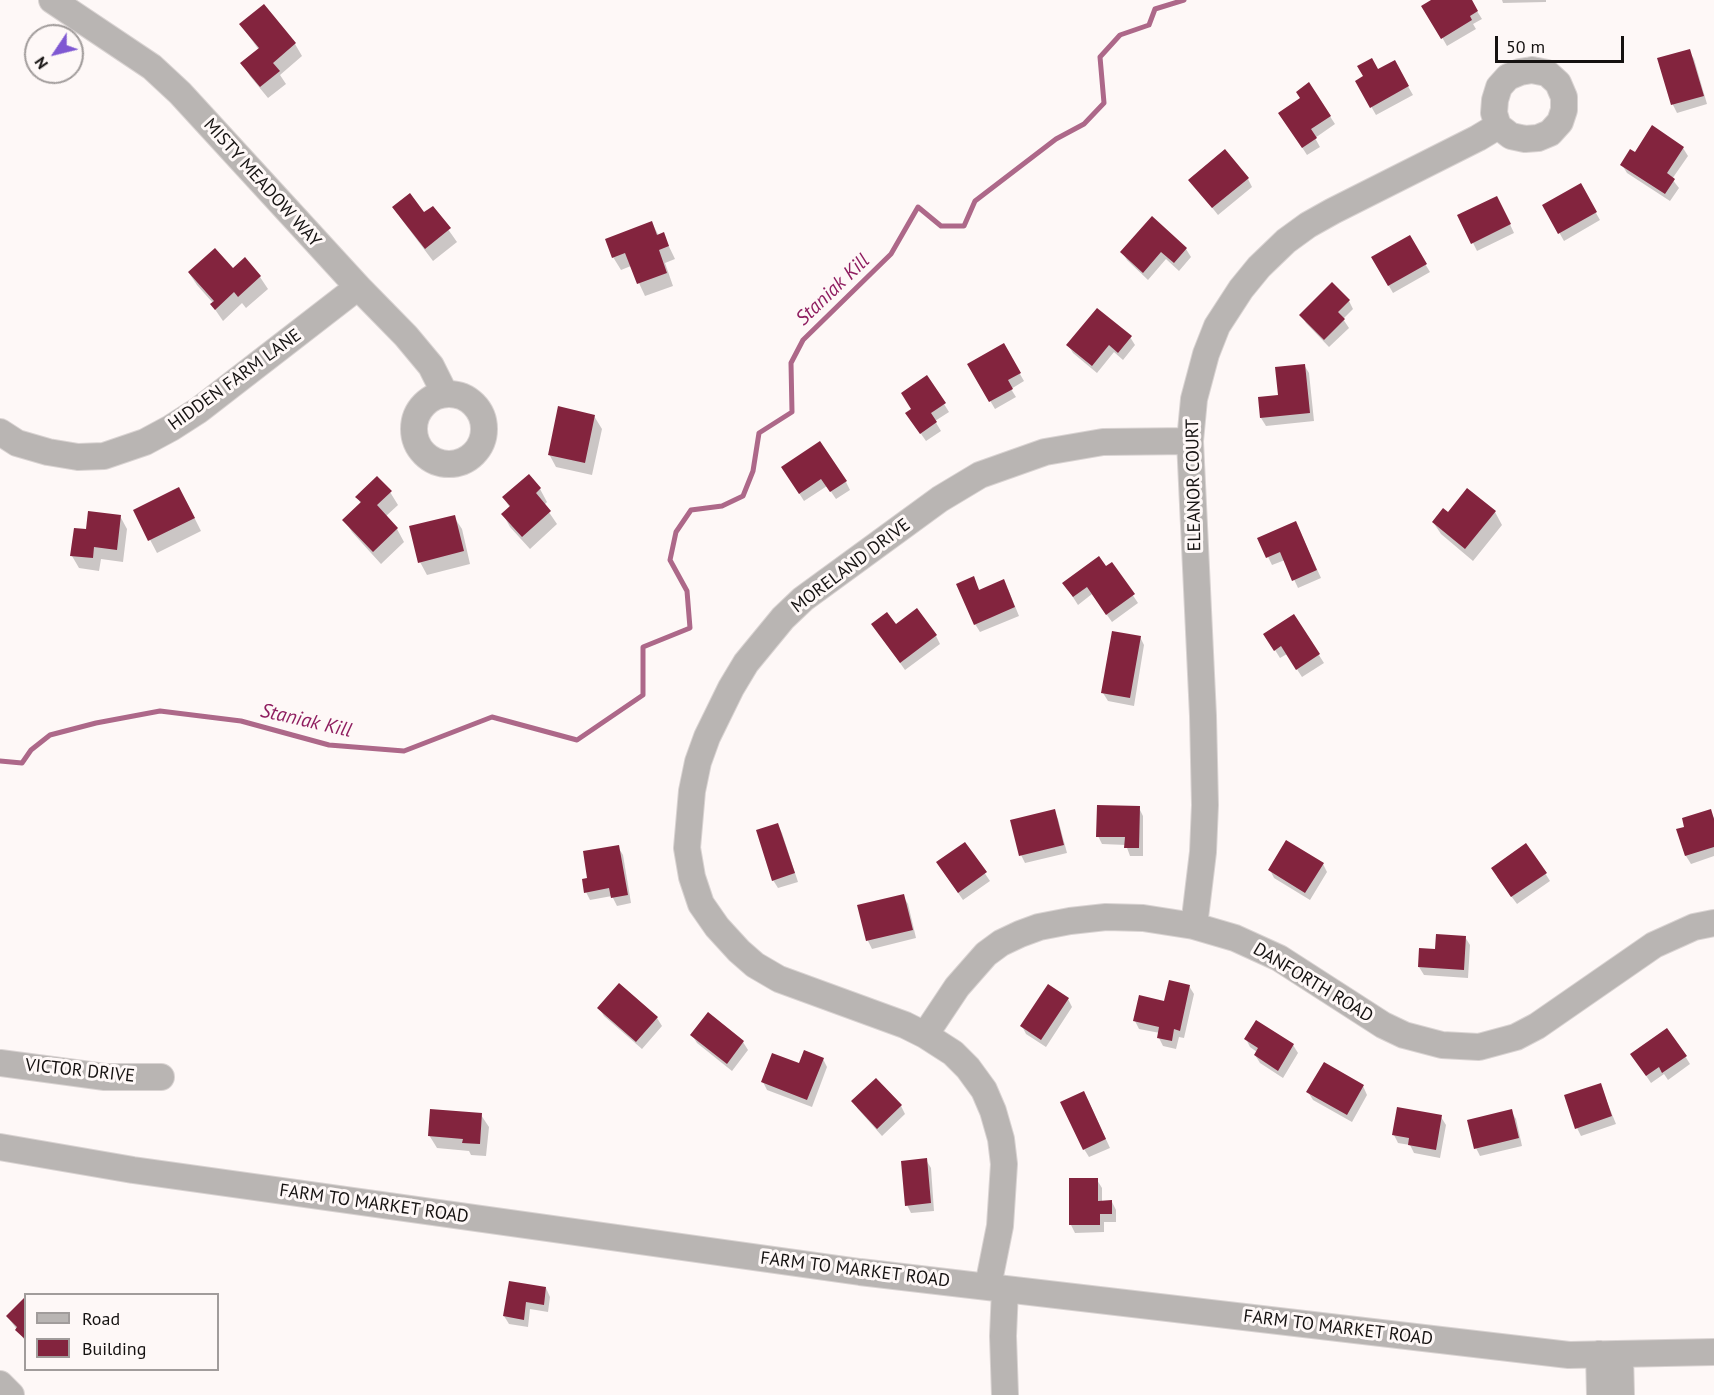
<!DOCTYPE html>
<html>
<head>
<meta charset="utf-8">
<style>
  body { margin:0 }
  #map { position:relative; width:1714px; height:1395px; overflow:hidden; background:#fef8f7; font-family:"PT Sans",sans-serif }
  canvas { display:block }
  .legend { position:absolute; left:24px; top:1293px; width:195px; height:78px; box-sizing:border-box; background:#fef8f7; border:2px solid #a19c9b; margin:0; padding:8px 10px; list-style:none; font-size:18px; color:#151211 }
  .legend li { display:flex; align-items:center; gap:12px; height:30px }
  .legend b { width:30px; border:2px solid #a19c9b }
  .north { position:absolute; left:24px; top:24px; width:60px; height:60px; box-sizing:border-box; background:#fef8f7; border:2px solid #a19c9b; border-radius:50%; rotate:235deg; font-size:16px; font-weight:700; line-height:24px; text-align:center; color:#151211 }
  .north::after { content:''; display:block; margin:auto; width:21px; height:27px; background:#7f58d2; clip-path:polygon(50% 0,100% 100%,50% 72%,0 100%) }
  .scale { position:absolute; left:1495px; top:36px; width:129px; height:27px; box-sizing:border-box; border:3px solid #151211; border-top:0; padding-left:8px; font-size:18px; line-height:21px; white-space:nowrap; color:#151211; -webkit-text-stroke:4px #fef8f7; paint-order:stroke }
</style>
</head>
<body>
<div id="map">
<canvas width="1714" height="1395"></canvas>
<ul class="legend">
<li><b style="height:8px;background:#b9b5b3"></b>Road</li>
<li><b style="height:16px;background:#83243e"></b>Building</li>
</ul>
<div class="north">N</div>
<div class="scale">50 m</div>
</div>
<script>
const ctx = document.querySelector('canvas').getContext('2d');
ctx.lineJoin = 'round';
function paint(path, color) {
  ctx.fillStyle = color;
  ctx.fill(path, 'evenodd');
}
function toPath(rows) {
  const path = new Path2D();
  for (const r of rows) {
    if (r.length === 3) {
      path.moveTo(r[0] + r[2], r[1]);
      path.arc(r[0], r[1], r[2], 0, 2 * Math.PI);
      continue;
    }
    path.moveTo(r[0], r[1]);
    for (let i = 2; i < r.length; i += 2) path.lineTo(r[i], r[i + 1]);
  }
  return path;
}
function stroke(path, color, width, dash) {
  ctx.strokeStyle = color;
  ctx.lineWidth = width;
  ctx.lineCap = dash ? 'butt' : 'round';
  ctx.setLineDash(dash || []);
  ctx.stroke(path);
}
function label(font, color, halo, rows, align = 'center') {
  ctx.font = font + ' "PT Sans",sans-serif';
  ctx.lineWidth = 6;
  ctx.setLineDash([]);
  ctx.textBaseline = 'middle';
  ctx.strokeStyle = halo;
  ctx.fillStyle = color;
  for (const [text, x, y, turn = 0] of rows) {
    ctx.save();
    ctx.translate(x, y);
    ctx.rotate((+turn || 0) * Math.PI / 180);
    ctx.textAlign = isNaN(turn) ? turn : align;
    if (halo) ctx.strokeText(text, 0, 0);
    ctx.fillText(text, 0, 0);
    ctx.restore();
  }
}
paint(toPath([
  [1434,0,1470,0,1482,19,1473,24,1476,29,1447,46,1424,6],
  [1502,0,1546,0,1546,2,1503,3],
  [264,6,295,44,302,56,280,75,286,84,268,98,250,76,242,63,259,50,241,25],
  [1689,51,1694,59,1707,104,1677,113,1673,105,1659,60],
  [1394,62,1413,95,1376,115,1357,82],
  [1309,84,1335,124,1315,138,1320,147,1307,155,1285,121,1302,99],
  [1683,148,1688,156,1672,179,1679,188,1670,201,1627,173,1622,165,1635,154],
  [1248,179,1252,187,1218,215,1190,180],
  [1580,185,1600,220,1564,241,1544,206],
  [1501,205,1514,233,1477,251,1473,243],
  [394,208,424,215,433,208,457,242,433,261,402,220],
  [1152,219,1186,249,1191,257,1179,271,1166,259,1148,280,1127,260,1122,252],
  [652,223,659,236,663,234,675,259,665,263,673,286,645,296,631,266,621,270,613,257],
  [1409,237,1430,272,1393,293,1373,258],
  [233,270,260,277,268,289,246,308,242,303,223,321,212,305,213,303,197,285,189,273],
  [1349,301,1353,309,1343,319,1349,328,1329,347,1306,323,1301,315],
  [1130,337,1135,345,1123,360,1114,352,1097,373,1073,353,1068,345],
  [1003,345,1024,381,1011,389,1016,397,995,409,969,365],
  [1304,365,1309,373,1314,421,1266,426,1261,418,1259,399,1280,397],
  [944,404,949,412,935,421,941,431,926,441,912,421],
  [594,416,602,429,592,475,556,467,549,454],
  [783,468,846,482,850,490,836,499,827,486,804,501],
  [529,476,540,489,547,502,544,505,557,524,530,549,510,527,503,514,510,508,504,498],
  [390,492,398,505,385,517,397,529,404,542,381,564,352,532,344,520,361,504,357,497],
  [186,501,201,531,157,553,135,511],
  [1495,512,1502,525,1473,561,1441,534,1433,522],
  [120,516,127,529,123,562,101,559,99,571,79,568,72,556,87,531],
  [454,517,462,529,470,564,427,575,420,562],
  [1296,523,1321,578,1298,588,1285,560,1272,565,1268,557],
  [1112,564,1138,603,1112,622,1092,594,1078,605,1069,591],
  [973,578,980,591,1008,589,1019,616,980,632,975,624],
  [1294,616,1324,663,1302,677,1287,654,1280,658,1265,634],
  [878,632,936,636,940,644,905,670],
  [1140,637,1144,645,1134,706,1108,701,1103,693],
  [1139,808,1143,816,1143,856,1130,856,1126,845,1102,844,1098,836],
  [1054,811,1058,819,1067,853,1025,863,1021,855],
  [1710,811,1714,818,1714,856,1691,864,1686,856,1686,828],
  [778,825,782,833,798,882,778,888,773,880],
  [965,844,990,881,963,900,943,871],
  [618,847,623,855,631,903,617,906,612,896,590,900,586,892,589,879],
  [1323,864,1327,872,1310,900,1274,878,1270,870],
  [1545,873,1550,881,1517,904,1497,877],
  [903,896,908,904,916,938,872,949,868,941,859,906],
  [1465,937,1470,945,1468,978,1424,975,1419,967,1436,951],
  [1189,986,1194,994,1184,1038,1179,1037,1176,1049,1163,1046,1159,1038,1160,1033,1139,1029,1135,1021],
  [1068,999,1072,1007,1046,1047,1026,1034,1022,1026],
  [599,1008,657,1018,662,1026,642,1049,604,1016],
  [692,1035,743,1042,748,1050,732,1071,697,1043],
  [1246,1039,1293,1045,1298,1053,1283,1078,1260,1063,1255,1055,1257,1052,1250,1047],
  [1685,1056,1690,1064,1668,1080,1664,1074,1651,1083,1637,1062],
  [823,1059,827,1067,812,1107,767,1090,763,1082],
  [1600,1085,1616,1124,1581,1136,1577,1128],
  [1363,1086,1367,1095,1352,1122,1313,1100,1308,1092],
  [1088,1100,1110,1148,1089,1157,1084,1149],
  [853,1101,901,1106,905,1114,882,1136,858,1109],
  [1511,1111,1516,1119,1522,1146,1480,1156,1476,1148],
  [481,1115,489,1127,486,1156,471,1155,469,1151,437,1148,429,1135],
  [1441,1117,1446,1125,1440,1158,1414,1153,1410,1145,1398,1143,1394,1135],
  [926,1160,931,1168,934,1211,911,1213,907,1205],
  [1097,1180,1102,1188,1102,1202,1112,1202,1116,1210,1116,1222,1104,1222,1104,1232,1075,1233,1071,1225],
  [546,1288,550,1297,548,1312,530,1309,528,1327,509,1324,504,1316],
  [26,1298,26,1342,7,1316]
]), '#0003');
stroke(toPath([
  [0,761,22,763,31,750,50,735,96,723,160,711,241,721,329,745,404,751,492,717,577,740,643,695,643,647,690,628,687,591,670,560,676,532,691,510,722,506,743,496,753,471,759,433,792,412,791,363,803,340,891,254,918,207,941,226,964,226,975,201,1056,139,1084,124,1104,103,1100,57,1120,35,1149,25,1155,9,1184,0]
]), '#ad6889', 5);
paint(toPath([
  [1431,0,1472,0,1478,11,1470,16,1472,20,1441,39,1421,6],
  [264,4,296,43,273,63,280,71,260,87,240,63,259,48,239,24],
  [1690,49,1704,96,1671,105,1657,58],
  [1372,58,1378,69,1395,60,1409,86,1370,108,1355,81,1363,76,1357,66],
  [1309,82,1331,116,1311,129,1317,138,1302,148,1278,113,1300,98,1296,92],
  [1652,125,1684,147,1667,173,1675,179,1665,194,1620,165,1630,149,1635,152],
  [1225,149,1249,178,1212,208,1188,180],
  [1581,183,1597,212,1558,234,1542,205],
  [410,193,424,212,433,206,451,228,425,249,392,207],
  [1497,196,1511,224,1471,244,1457,215],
  [1152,216,1187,248,1174,263,1161,252,1143,273,1120,252],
  [652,221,657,235,664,232,669,246,659,250,667,273,637,284,625,253,612,258,605,239],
  [1410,235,1427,264,1388,286,1371,257],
  [215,248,233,268,245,257,261,276,238,297,234,292,215,310,210,304,214,301,188,272],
  [1332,282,1350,300,1338,312,1345,319,1324,340,1299,315],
  [1097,308,1132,336,1118,353,1109,345,1092,366,1066,345],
  [1004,343,1021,373,1008,380,1013,389,989,402,967,364],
  [1305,364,1310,413,1260,418,1258,397,1278,395,1275,367],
  [927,375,946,403,931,413,937,422,920,434,905,413,911,409,901,393],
  [558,406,595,415,585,463,548,455],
  [820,441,847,481,830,492,821,479,799,494,781,467],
  [529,474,541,488,536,493,551,511,522,537,501,514,510,506,502,497],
  [377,476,392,491,377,505,398,528,373,552,342,520,361,502,355,497],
  [179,487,195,518,148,541,133,510],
  [1467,488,1496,511,1465,549,1432,522,1443,508,1448,512],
  [88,511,121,515,117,550,94,547,93,558,70,556,74,528,86,529],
  [455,515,464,551,418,563,409,526],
  [1296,521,1317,570,1292,581,1280,552,1266,558,1257,538],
  [1099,556,1106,566,1112,562,1135,594,1106,615,1087,587,1073,597,1062,583],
  [974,576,979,590,1004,579,1015,607,974,625,956,584],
  [917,608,937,635,900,663,871,624,887,612,896,624],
  [1294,614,1320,654,1296,670,1281,646,1274,651,1263,634],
  [1112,631,1141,636,1130,698,1101,693],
  [1097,805,1140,806,1139,848,1124,848,1125,837,1096,837],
  [1055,809,1064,845,1019,856,1010,820],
  [1711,809,1714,819,1714,847,1685,856,1676,829,1684,827,1682,818],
  [778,823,795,873,772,881,756,830],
  [1286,840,1324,863,1305,893,1268,870],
  [965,842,987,872,958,893,936,862],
  [1526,843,1547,873,1511,897,1491,868],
  [619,845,628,895,611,898,609,888,584,893,582,879,587,878,583,851],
  [904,894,913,930,866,941,857,905],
  [1436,934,1466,936,1464,970,1418,967,1419,948,1435,949],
  [1169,980,1190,985,1180,1031,1174,1029,1172,1041,1157,1038,1159,1027,1133,1021,1139,995,1164,1001],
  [619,983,658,1017,636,1042,597,1008],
  [1048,984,1069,998,1041,1040,1020,1026],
  [708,1012,744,1041,727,1064,690,1035],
  [1256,1020,1294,1044,1278,1071,1254,1055,1258,1048,1244,1039],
  [1667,1028,1687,1056,1662,1073,1659,1067,1646,1076,1630,1054],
  [804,1050,824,1058,807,1100,761,1082,772,1053,799,1063],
  [1324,1062,1364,1085,1347,1115,1306,1092],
  [876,1078,902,1105,877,1129,851,1101],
  [1601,1083,1612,1116,1575,1129,1564,1095],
  [1084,1091,1106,1139,1083,1150,1060,1102],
  [1397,1107,1442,1115,1436,1150,1408,1145,1409,1138,1392,1135],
  [430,1109,482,1113,480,1144,462,1143,463,1139,428,1136],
  [1512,1109,1519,1138,1474,1149,1467,1120],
  [927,1158,931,1203,905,1206,901,1161],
  [1069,1178,1098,1178,1098,1201,1112,1200,1112,1214,1100,1214,1100,1225,1069,1225],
  [509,1281,546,1287,544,1305,526,1302,524,1320,503,1316],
  [26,1296,26,1340,15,1330,17,1327,6,1316]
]), '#83243e');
const minor = toPath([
  [52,0,152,67,180,93,358,287,406,336,431,366,445,394],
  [1532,70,1547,73,1558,83,1564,97,1564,110,1560,122,1550,133,1538,138,1525,139,1511,136,1498,126,1494,113,1495,100,1499,87,1508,77,1520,72,1532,70],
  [449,429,35],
  [0,432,17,443,48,452,78,457,104,456,145,442,171,428,199,410,358,287],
  [1194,926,1203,852,1205,805,1203,716,1190,441,1194,399,1206,354,1217,326,1241,289,1259,267,1286,241,1308,225,1333,211,1478,138,1498,126],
  [925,1035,957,987,986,954,1001,943,1020,934,1039,927,1070,921,1106,917,1143,918,1194,926,1235,938,1279,958,1383,1025,1404,1035,1442,1045,1479,1047,1516,1037,1537,1026,1654,945,1694,927,1714,923],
  [0,1063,105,1077,161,1077],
  [0,1147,133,1170,860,1272,1569,1355,1714,1352],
  [988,1286,1000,1226,1004,1164,1001,1139,993,1111,984,1090,968,1068,953,1053,925,1035,905,1025,779,979,755,965,739,951,717,927,701,904,692,877,687,848,692,791,698,762,707,737,731,688,746,663,783,618,803,599,940,499,980,475,1045,452,1103,442,1190,441],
  [1599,1354,1600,1395],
  [1620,1354,1621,1395],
  [0,1384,11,1395],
  [1005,1395,1003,1336,1005,1289]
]);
stroke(minor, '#d9d3d2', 28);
stroke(minor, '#b9b5b3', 26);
label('18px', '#151211', '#fef8f7', [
  ["MISTY MEADOW WAY",262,183,48],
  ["HIDDEN FARM LANE",235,380,-36],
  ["ELEANOR COURT",1194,485,-91],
  ["MORELAND DRIVE",851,566,-37],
  ["DANFORTH ROAD",1313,983,31],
  ["VICTOR DRIVE",80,1071,6],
  ["FARM TO MARKET ROAD",374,1204,8],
  ["FARM TO MARKET ROAD",855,1270,7],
  ["FARM TO MARKET ROAD",1338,1328,7]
]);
label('italic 20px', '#8f1e60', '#fef8f7', [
  ["Staniak Kill",833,290,-44],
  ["Staniak Kill",306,721,13]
]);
</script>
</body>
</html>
